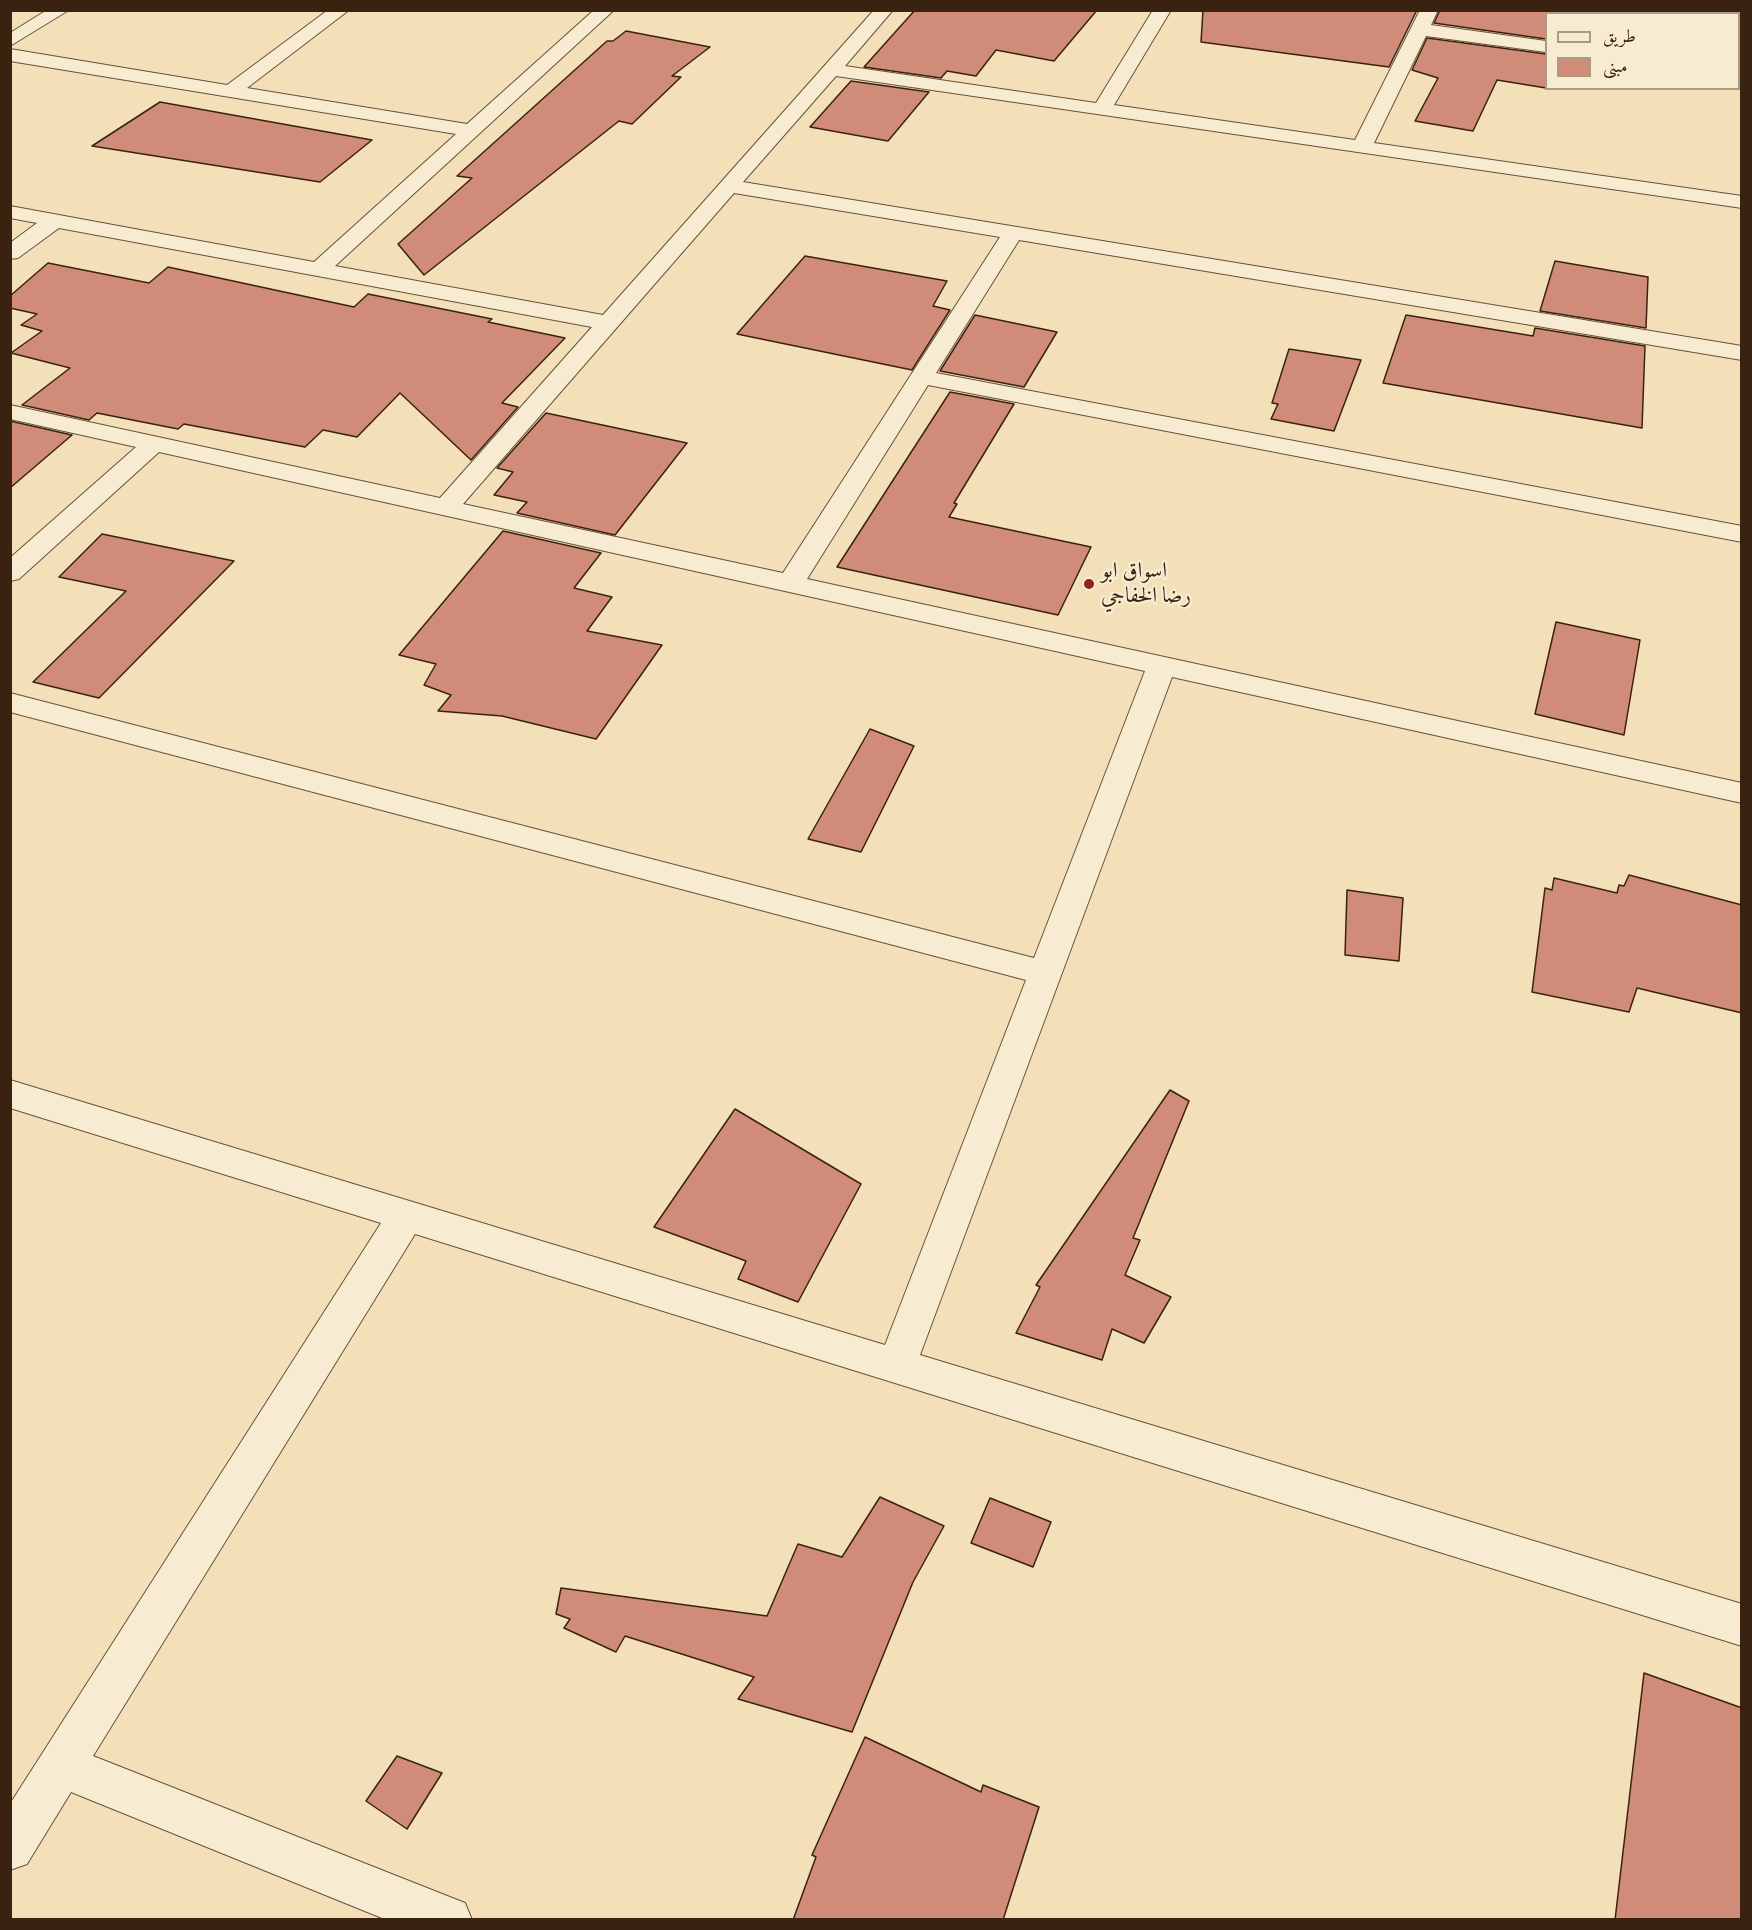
<!DOCTYPE html>
<html>
<head>
<meta charset="utf-8">
<style>
  body { margin:0 }
  #map { position:relative; width:1752px; height:1930px; overflow:hidden; background:#f3e0b9; font-family:"Gentium Book Plus",Amiri,serif }
  canvas { display:block }
  .frame { position:absolute; inset:0; border:12px solid #3a2210; pointer-events:none }
  .legend { position:absolute; left:1545px; top:12px; width:195px; height:78px; box-sizing:border-box; background:#f7ebd2; border:2px solid #ab9b84; margin:0; padding:8px 10px; list-style:none; font-size:18px; color:#3a2210 }
  .legend li { display:flex; align-items:center; gap:12px; height:30px }
  .legend b { width:30px; border:2px solid #ab9b84 }
</style>
</head>
<body>
<div id="map">
<canvas width="1752" height="1930"></canvas>
<div class="frame"></div>
<ul class="legend">
<li><b style="height:8px;background:#f7ebd2"></b>طريق</li>
<li><b style="height:16px;background:#d08b79"></b>مبنى</li>
</ul>
</div>
<script>
const ctx = document.querySelector('canvas').getContext('2d');
ctx.lineJoin = 'round';
function paint(path, color) {
  ctx.fillStyle = color;
  ctx.fill(path, 'evenodd');
}
function toPath(rows) {
  const path = new Path2D();
  for (const r of rows) {
    path.moveTo(r[0], r[1]);
    for (let i = 2; i < r.length; i += 2) path.lineTo(r[i], r[i + 1]);
  }
  return path;
}
function stroke(path, color, width, dash) {
  ctx.strokeStyle = color;
  ctx.lineWidth = width;
  ctx.lineCap = dash ? 'butt' : 'round';
  ctx.setLineDash(dash || []);
  ctx.stroke(path);
}
function label(font, color, halo, rows, align = 'center') {
  ctx.font = font + ' "Gentium Book Plus",Amiri,serif';
  ctx.lineWidth = 4.5;
  ctx.setLineDash([]);
  ctx.textBaseline = 'middle';
  ctx.strokeStyle = halo;
  ctx.fillStyle = color;
  for (const [text, x, y, turn = 0] of rows) {
    ctx.save();
    ctx.translate(x, y);
    ctx.rotate((+turn || 0) * Math.PI / 180);
    ctx.textAlign = isNaN(turn) ? turn : align;
    if (halo) ctx.strokeText(text, 0, 0);
    ctx.fillText(text, 0, 0);
    ctx.restore();
  }
}
const building = toPath([
  [915,10,1097,10,1054,61,996,50,976,76,947,71,941,78,864,67,915,10],
  [1203,10,1417,10,1389,67,1201,42,1203,10],
  [1440,10,1546,10,1546,39,1434,23,1440,10],
  [626,31,710,47,672,76,681,77,632,124,619,121,424,275,398,244,472,178,457,176,607,41,613,41,626,31],
  [1427,38,1546,54,1546,88,1497,80,1473,131,1415,121,1438,78,1412,70,1427,38],
  [851,81,929,92,888,141,810,127,851,81],
  [160,102,372,140,320,182,92,146,160,102],
  [805,256,947,281,933,306,950,310,912,370,737,334,805,256],
  [1555,261,1648,277,1646,328,1540,311,1555,261],
  [48,263,149,283,168,267,354,307,368,294,492,319,488,322,565,338,502,403,518,407,471,460,400,393,357,437,323,430,305,447,184,424,178,429,97,413,89,420,22,405,70,368,11,353,42,331,21,325,37,314,10,308,10,296,48,263],
  [975,315,1057,332,1024,387,940,371,975,315],
  [1406,315,1533,336,1535,328,1645,346,1642,428,1383,383,1406,315],
  [1289,349,1361,360,1334,431,1271,419,1278,404,1272,403,1289,349],
  [950,392,1014,404,954,503,957,504,949,517,1091,547,1058,615,837,567,950,392],
  [546,413,687,443,615,535,517,513,527,502,494,495,513,472,497,468,546,413],
  [10,421,72,435,10,488,10,421],
  [503,531,601,553,574,588,612,597,587,631,662,645,596,739,502,716,438,711,451,695,424,685,436,664,399,655,503,531],
  [102,534,234,561,99,698,33,682,126,591,59,577,102,534],
  [1556,622,1640,640,1624,735,1535,714,1556,622],
  [870,729,914,746,861,852,808,839,870,729],
  [1629,875,1742,905,1742,1013,1637,988,1629,1012,1532,992,1545,888,1552,890,1554,878,1617,893,1619,885,1624,886,1629,875],
  [1347,890,1403,898,1399,961,1345,955,1347,890],
  [1170,1090,1189,1101,1133,1238,1140,1240,1125,1275,1171,1297,1144,1343,1112,1329,1102,1360,1016,1333,1040,1287,1036,1285,1170,1090],
  [735,1109,861,1184,798,1302,738,1279,746,1261,654,1227,735,1109],
  [880,1497,944,1526,913,1582,852,1732,738,1699,754,1677,625,1636,616,1652,564,1628,570,1619,556,1614,561,1588,767,1616,798,1544,842,1557,880,1497],
  [990,1498,1051,1522,1033,1567,971,1543,990,1498],
  [1644,1673,1742,1708,1742,1920,1615,1920,1644,1673],
  [865,1737,981,1792,983,1785,1039,1807,1003,1920,793,1920,816,1857,812,1855,865,1737],
  [397,1756,442,1773,407,1829,366,1801,397,1756]
]);
paint(building, '#d08b79');
stroke(building, '#3a2210', 1.5);
const minor = toPath([
  [47,10,69,10,10,46,10,33,47,10],
  [328,10,349,10,247,88,467,124,594,10,614,10,335,266,603,315,874,10,893,10,845,66,1096,103,1153,10,1171,10,1114,105,1355,140,1420,10,1438,10,1431,25,1546,41,1546,52,1426,36,1374,143,1742,196,1742,208,836,76,743,182,1742,346,1742,360,1019,240,936,373,1742,526,1742,542,928,385,807,579,1742,783,1742,803,1172,677,920,1355,1742,1604,1742,1646,415,1234,93,1756,465,1903,472,1920,387,1920,71,1792,27,1864,10,1870,10,1804,381,1223,10,1108,10,1080,885,1345,1026,980,10,712,10,693,1034,958,1145,671,159,452,19,579,10,581,10,558,136,447,10,419,10,405,440,498,592,327,59,228,18,258,10,259,10,243,37,223,10,218,10,206,314,262,456,134,10,61,10,49,227,85,328,10],
  [734,193,1000,237,783,573,463,504,734,193],
  [1738,67,1742,67,1742,79,1738,79,1738,67]
]);
stroke(minor, '#68523a', 2);
paint(minor, '#f7ebd2');
for (const [x, y, r, color] of [
  [1089,584,6,"#8f2418"]
]) {
  const dot = new Path2D();
  dot.arc(x, y, r, 0, 2 * Math.PI);
  ctx.fillStyle = color;
  ctx.fill(dot);
  stroke(dot, '#f7ebd2', 2);
}
label('22px', '#3a2210', '#f7ebd2', [
  ["اسواق ابو",1101,571],
  ["رضا الخفاجي",1101,596]
], 'left');
</script>
</body>
</html>
